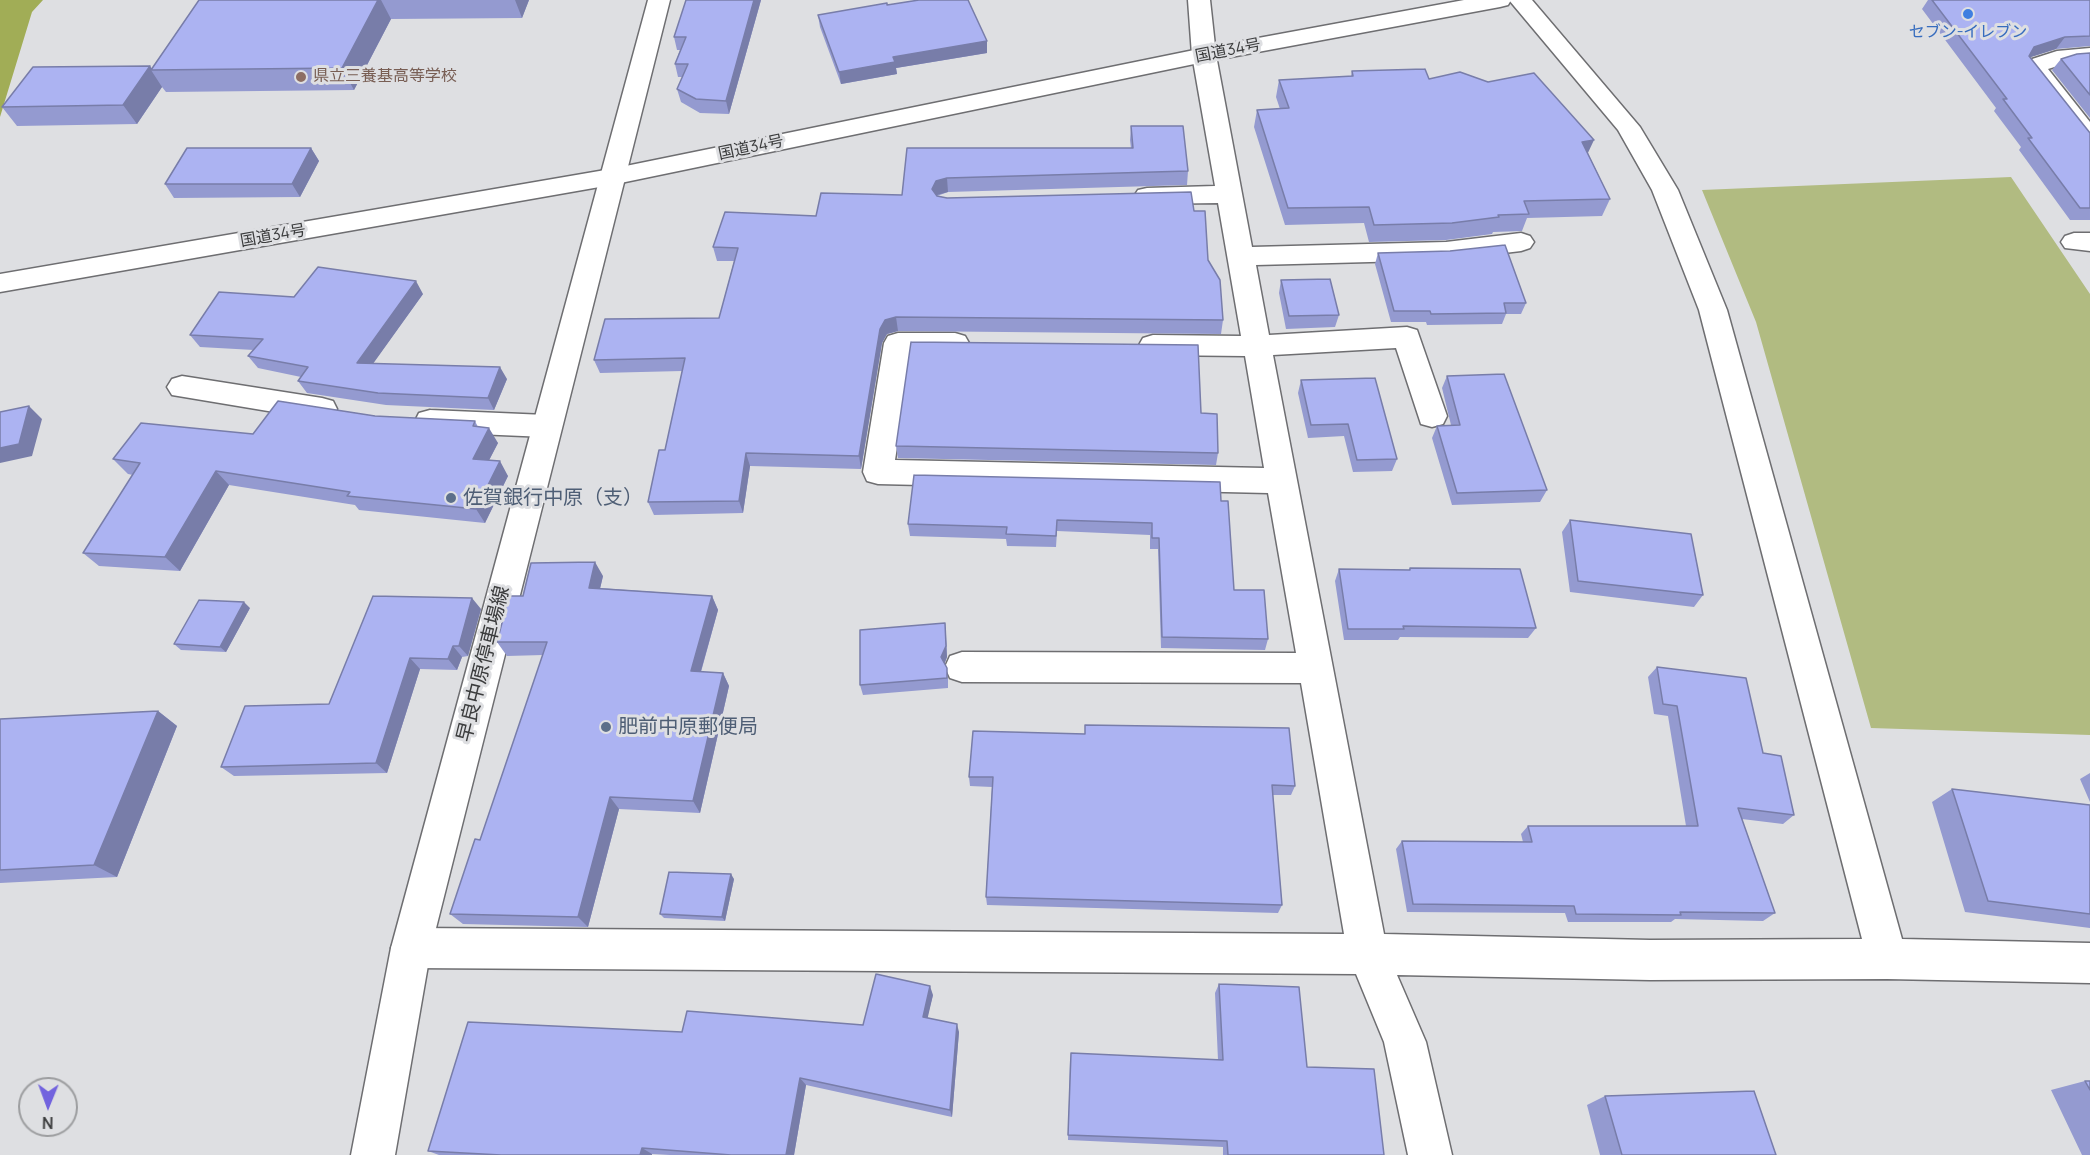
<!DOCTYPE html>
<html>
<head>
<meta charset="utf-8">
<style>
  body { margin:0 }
  #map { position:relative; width:2090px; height:1155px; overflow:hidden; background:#dedfe2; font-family:Manrope,sans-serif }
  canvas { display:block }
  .north { position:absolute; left:18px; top:1077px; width:60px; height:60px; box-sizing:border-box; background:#dedfe2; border:2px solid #9d9ea0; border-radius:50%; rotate:181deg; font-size:16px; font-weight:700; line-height:24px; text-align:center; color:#3b3c3d }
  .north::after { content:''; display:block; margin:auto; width:21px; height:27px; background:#7263de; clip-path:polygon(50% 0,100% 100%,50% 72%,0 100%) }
</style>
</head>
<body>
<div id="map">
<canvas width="2090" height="1155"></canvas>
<div class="north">N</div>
</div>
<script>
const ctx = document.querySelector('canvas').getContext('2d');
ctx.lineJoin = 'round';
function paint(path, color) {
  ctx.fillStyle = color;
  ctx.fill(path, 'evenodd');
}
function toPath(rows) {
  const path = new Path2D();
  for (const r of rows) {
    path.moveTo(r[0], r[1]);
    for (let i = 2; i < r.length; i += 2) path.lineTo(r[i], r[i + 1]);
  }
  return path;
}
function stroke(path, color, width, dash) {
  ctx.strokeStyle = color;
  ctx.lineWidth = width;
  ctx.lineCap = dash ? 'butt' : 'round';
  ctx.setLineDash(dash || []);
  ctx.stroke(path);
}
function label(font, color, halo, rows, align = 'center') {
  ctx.font = font + ' Manrope,"Noto Sans JP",sans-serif';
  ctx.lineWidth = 6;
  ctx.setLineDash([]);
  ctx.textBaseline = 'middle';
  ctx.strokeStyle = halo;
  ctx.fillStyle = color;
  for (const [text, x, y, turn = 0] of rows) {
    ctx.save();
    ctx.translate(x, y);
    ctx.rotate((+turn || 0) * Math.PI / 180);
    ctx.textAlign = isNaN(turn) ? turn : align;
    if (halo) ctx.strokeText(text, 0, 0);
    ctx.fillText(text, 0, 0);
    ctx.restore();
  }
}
paint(toPath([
  [2011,177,2090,294,2090,735,1871,728,1756,322,1702,190]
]), '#b1bb81');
paint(toPath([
  [0,0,43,0,32,12,0,117]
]), '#a1ad56');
const minor = toPath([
  [1188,0,1210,0,1216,55,1252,247,1446,242,1521,233,1530,236,1534,242,1530,248,1521,251,1446,260,1256,265,1269,335,1407,327,1417,330,1447,416,1443,424,1432,427,1421,424,1396,348,1273,355,1384,934,1650,940,1862,939,1699,310,1652,190,1618,130,1509,0,1532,0,1640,127,1678,190,1727,310,1902,939,2090,943,2090,983,1887,979,1650,980,1397,975,1426,1042,1452,1155,1408,1155,1384,1042,1356,974,411,968,397,962,391,948,397,934,411,928,1344,934,1301,683,962,682,950,678,945,667,950,656,962,652,1296,653,1268,493,878,484,867,481,863,472,884,343,888,336,898,333,955,333,965,336,969,343,965,350,955,353,911,353,895,460,1264,468,1245,356,1153,355,1143,352,1139,345,1143,338,1153,335,1241,336,1218,203,1147,204,1138,202,1134,196,1138,190,1147,188,1215,186,1192,55,1188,0],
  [2090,48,2090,62,2067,63,2048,69,2090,122,2090,146,2081,143,2022,66,2026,61,2057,51,2090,48],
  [2074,233,2090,233,2090,251,2065,248,2061,242,2065,236,2074,233],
  [182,376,322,398,333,401,337,409,333,417,322,420,172,395,167,387,172,379,182,376],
  [430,410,546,415,557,418,561,426,557,434,546,437,430,432,419,429,415,421,419,413,430,410]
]);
const major = toPath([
  [648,0,670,0,431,948,395,1155,351,1155,391,948,648,0]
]);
const highway = toPath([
  [1464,0,1511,0,1508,5,1500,7,1204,62,611,185,0,292,0,274,611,169,1204,48,1464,0]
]);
stroke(minor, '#6e6e71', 3);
stroke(major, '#6e6e71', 3);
stroke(highway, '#6e6e71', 3);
paint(minor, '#fff');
paint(major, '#fff');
paint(highway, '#fff');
paint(toPath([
  [199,0,529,0,522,18,391,19,354,90,166,92,162,87,137,124,17,126,2,107,152,68],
  [686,0,761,0,729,114,700,113,681,102,677,89,683,77,678,77,675,64,680,50,677,50,674,37],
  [1928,0,2090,0,2090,46,2056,49,2030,57,2090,133,2090,220,2070,220,2019,150,2021,147,1994,111,1996,108,1922,9],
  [887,5,987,53,896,68,897,74,841,84,820,27,818,15],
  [2090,53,2090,118,2052,70,2061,59],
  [1352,71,1429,79,1588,153,1610,199,1602,216,1527,218,1522,231,1493,232,1492,234,1446,240,1369,242,1364,223,1285,225,1254,127,1257,110,1280,109,1276,97,1279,80,1351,76],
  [1131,126,1188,171,1187,185,948,192,937,196,947,198,1194,211,1223,320,1221,334,898,331,887,334,882,343,861,469,750,466,743,513,654,515,648,502,665,450,682,371,600,373,594,360,719,318,734,261,717,261,713,247,816,216,902,195,907,148,1131,148,1130,140],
  [311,148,319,161,300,197,174,198,165,184],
  [1378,253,1526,303,1521,314,1506,314,1502,324,1427,325,1426,322,1391,322,1375,264],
  [1281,280,1339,315,1335,327,1286,329,1279,293],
  [423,294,373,363,507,379,494,410,386,405,307,393,298,381,301,377,258,368,248,356,254,350,200,347,190,335,294,297],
  [1447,376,1547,490,1540,502,1452,505,1432,438,1437,426,1451,425,1442,388],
  [1301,380,1397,459,1392,471,1353,472,1344,436,1308,438,1298,393],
  [1201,413,1218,453,1216,465,898,458,896,446],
  [375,416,475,421,478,427,498,443,489,460,508,476,485,523,359,510,355,505,229,485,180,571,99,566,83,553,133,475,128,474,113,459,253,434],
  [1221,501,1234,590,1268,639,1265,650,1161,648,1158,549,1150,549,1150,535,1057,531,1056,547,1007,546,1006,539,910,536,908,524],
  [1570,520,1703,595,1694,607,1570,592,1562,532],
  [1410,568,1536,628,1528,638,1400,637,1398,640,1344,640,1335,581,1339,569,1409,570],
  [603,576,600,588,712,596,718,610,701,672,723,673,729,686,700,813,619,809,588,927,463,924,450,914,480,840,543,655,507,656,497,642,523,596],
  [250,608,226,652,181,650,174,644],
  [481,609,468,656,462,657,457,670,420,669,387,773,234,776,221,767,329,704],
  [946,634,947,657,944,664,948,679,948,688,863,695,860,685],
  [1657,667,1763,753,1794,815,1783,824,1742,819,1775,913,1763,921,1675,919,1671,922,1568,922,1565,913,1407,912,1396,849,1402,841,1523,842,1521,834,1528,826,1686,826,1668,716,1654,714,1648,677],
  [158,711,177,726,117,877,0,883,0,719],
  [1085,725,1295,786,1291,795,1273,795,1282,905,1278,913,987,905,986,897,992,787,970,786,969,777,1085,734],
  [2090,773,2090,802,2080,779],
  [1952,789,2090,805,2090,928,1965,912,1932,802],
  [734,879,725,921,664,918,660,914],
  [1219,984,1307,1067,1384,1155,1223,1155,1223,1147,1068,1140,1070,1060,1218,1060,1215,993],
  [933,995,927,1018,959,1032,952,1117,806,1085,794,1155,670,1155,652,1154,652,1155,439,1155,428,1151,682,1032,863,1025],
  [2085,1081,2090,1081,2090,1155,2082,1155,2051,1090],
  [1605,1096,1776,1155,1600,1155,1587,1105]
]), '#949ad0');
paint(toPath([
  [378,0,381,0,391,19,354,90,342,68],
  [515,0,529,0,522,18],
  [754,0,761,0,729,114,726,101],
  [2065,37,2056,49,2025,59,2034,47],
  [987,41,987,53,896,68,897,74,841,84,839,72,893,57],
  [150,66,153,70,151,70,162,87,137,124,123,105],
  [1594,140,1586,157,1582,142],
  [311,148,319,161,300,197,292,184],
  [947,178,948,192,937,195,933,203,932,189,936,181],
  [416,281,423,294,365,375,357,363],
  [896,317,898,331,887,334,882,343,861,469,859,456,880,329,885,320],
  [500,367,507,379,494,410,488,398],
  [29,406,42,419,32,456,0,463,0,448],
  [489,428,498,443,482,474,473,459],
  [746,453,750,466,743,513,739,501],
  [500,461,508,476,485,523,476,509],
  [216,471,229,485,180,571,165,557],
  [595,562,603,576,597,602,589,588],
  [712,596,718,610,697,685,691,671],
  [472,598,481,609,468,656,459,646],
  [244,602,250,608,226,652,220,647],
  [945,623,947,657,943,668,941,657],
  [453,646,462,657,457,670,448,659],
  [410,658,420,669,387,773,376,763],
  [723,673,729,686,700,813,693,801],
  [158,711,177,726,117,877,94,865],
  [610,797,619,809,588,927,578,917],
  [731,874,734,879,725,921,722,917],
  [930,986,933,995,926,1025,923,1017],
  [957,1024,959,1032,952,1117,950,1110],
  [800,1078,806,1085,794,1155,786,1155],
  [642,1148,652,1154,652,1155,640,1155]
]), '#787da9');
const building = toPath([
  [199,0,378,0,342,68,151,70,199,0],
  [686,0,754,0,726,101,696,99,677,89,688,64,675,64,686,37,674,37,686,0],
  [919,0,968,0,987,41,893,57,895,62,839,72,818,15,887,3,887,5,919,0],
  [1932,0,2090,0,2090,36,2065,37,2034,47,2029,56,2090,133,2090,208,2080,208,2028,138,2032,138,2003,99,2007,99,1932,0],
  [2090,53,2090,95,2061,59,2077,54,2090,53],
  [150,66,123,105,2,107,33,67,150,66],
  [1425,69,1429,79,1460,72,1488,82,1534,73,1594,140,1582,142,1610,199,1524,201,1529,214,1498,215,1499,217,1452,223,1374,225,1369,207,1288,208,1257,110,1289,108,1279,80,1353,76,1352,71,1425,69],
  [1131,126,1183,126,1188,171,947,178,936,181,932,189,937,196,947,198,1191,192,1194,211,1205,211,1208,260,1220,280,1223,320,896,317,885,320,880,329,859,456,746,453,739,501,648,502,659,450,665,450,685,358,594,360,605,319,719,318,738,248,713,247,725,212,816,216,821,193,902,195,907,148,1133,148,1131,126],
  [187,148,311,148,292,184,165,184,187,148],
  [1505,245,1526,303,1504,303,1506,313,1431,314,1430,311,1394,311,1378,253,1450,251,1505,245],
  [318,267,416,281,357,363,500,367,488,398,378,393,298,381,308,367,248,356,263,339,190,335,219,292,294,297,318,267],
  [1330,279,1339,315,1289,316,1281,280,1330,279],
  [911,342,1198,345,1201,413,1217,414,1218,453,896,446,911,342],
  [1504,374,1547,490,1457,493,1437,426,1460,425,1447,376,1504,374],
  [1375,378,1397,459,1357,460,1348,424,1311,425,1301,380,1375,378],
  [278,401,375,416,475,421,473,426,489,428,473,459,500,461,476,509,347,496,350,492,216,471,165,557,83,553,140,463,113,459,141,423,253,434,278,401],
  [29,406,19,444,0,448,0,412,29,406],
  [914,475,1220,482,1221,501,1228,501,1234,590,1264,590,1268,639,1162,637,1159,538,1152,538,1152,523,1057,520,1056,536,1006,534,1007,527,908,524,914,475],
  [1570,520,1691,534,1703,595,1578,581,1570,520],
  [595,562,589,588,712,596,691,671,723,673,693,801,610,797,578,917,450,914,475,839,480,840,547,642,497,642,509,596,523,596,531,563,595,562],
  [1410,568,1520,569,1536,628,1403,626,1404,629,1348,629,1339,569,1410,570,1410,568],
  [373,596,472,598,459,646,453,646,448,659,410,658,376,763,221,767,245,706,329,704,373,596],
  [199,600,244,602,220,647,174,644,199,600],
  [945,623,946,646,941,657,947,668,947,678,860,685,860,630,945,623],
  [1657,667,1746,678,1763,753,1781,756,1794,815,1738,808,1775,913,1680,912,1681,915,1576,914,1574,906,1413,904,1402,841,1532,842,1528,826,1698,826,1677,706,1663,704,1657,667],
  [158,711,94,865,0,870,0,719,158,711],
  [1085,725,1289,728,1295,786,1272,785,1282,905,986,897,993,777,969,777,973,731,1085,734,1085,725],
  [1952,789,2090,805,2090,914,1988,901,1952,789],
  [669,872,731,874,722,917,660,914,669,872],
  [876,974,930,986,923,1017,957,1024,950,1110,800,1078,786,1155,731,1155,642,1148,640,1155,501,1155,428,1151,468,1022,682,1032,687,1011,863,1025,876,974],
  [1219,984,1299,987,1307,1067,1374,1069,1384,1155,1228,1155,1227,1141,1068,1135,1071,1053,1223,1060,1219,984],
  [2085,1081,2090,1081,2090,1090,2085,1081],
  [1754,1091,1776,1155,1622,1155,1605,1096,1754,1091]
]);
paint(building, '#acb3f2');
stroke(building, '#787da9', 1.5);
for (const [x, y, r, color] of [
  [1968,14,6,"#3f7fe0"],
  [301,77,6,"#8d6e63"],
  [451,498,6,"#5c6f8a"],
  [606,727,6,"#5c6f8a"]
]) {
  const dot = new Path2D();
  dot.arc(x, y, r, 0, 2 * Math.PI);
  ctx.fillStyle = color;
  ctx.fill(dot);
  stroke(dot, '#dedfe2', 2);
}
label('16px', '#366cbe', '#dedfe2', [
  ["セブン-イレブン",1968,33]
]);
label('16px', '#3b3c3d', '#dedfe2', [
  ["国道34号",1228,51,-11],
  ["国道34号",751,148,-12],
  ["国道34号",273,236,-10]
]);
label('16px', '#785e54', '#dedfe2', [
  ["県立三養基高等学校",313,77]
], 'left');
label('20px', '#4e5e75', '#dedfe2', [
  ["佐賀銀行中原（支）",463,498],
  ["肥前中原郵便局",618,727]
], 'left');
label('20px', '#3b3c3d', '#dedfe2', [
  ["早良中原停車場線",484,664,-76]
]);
</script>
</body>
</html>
